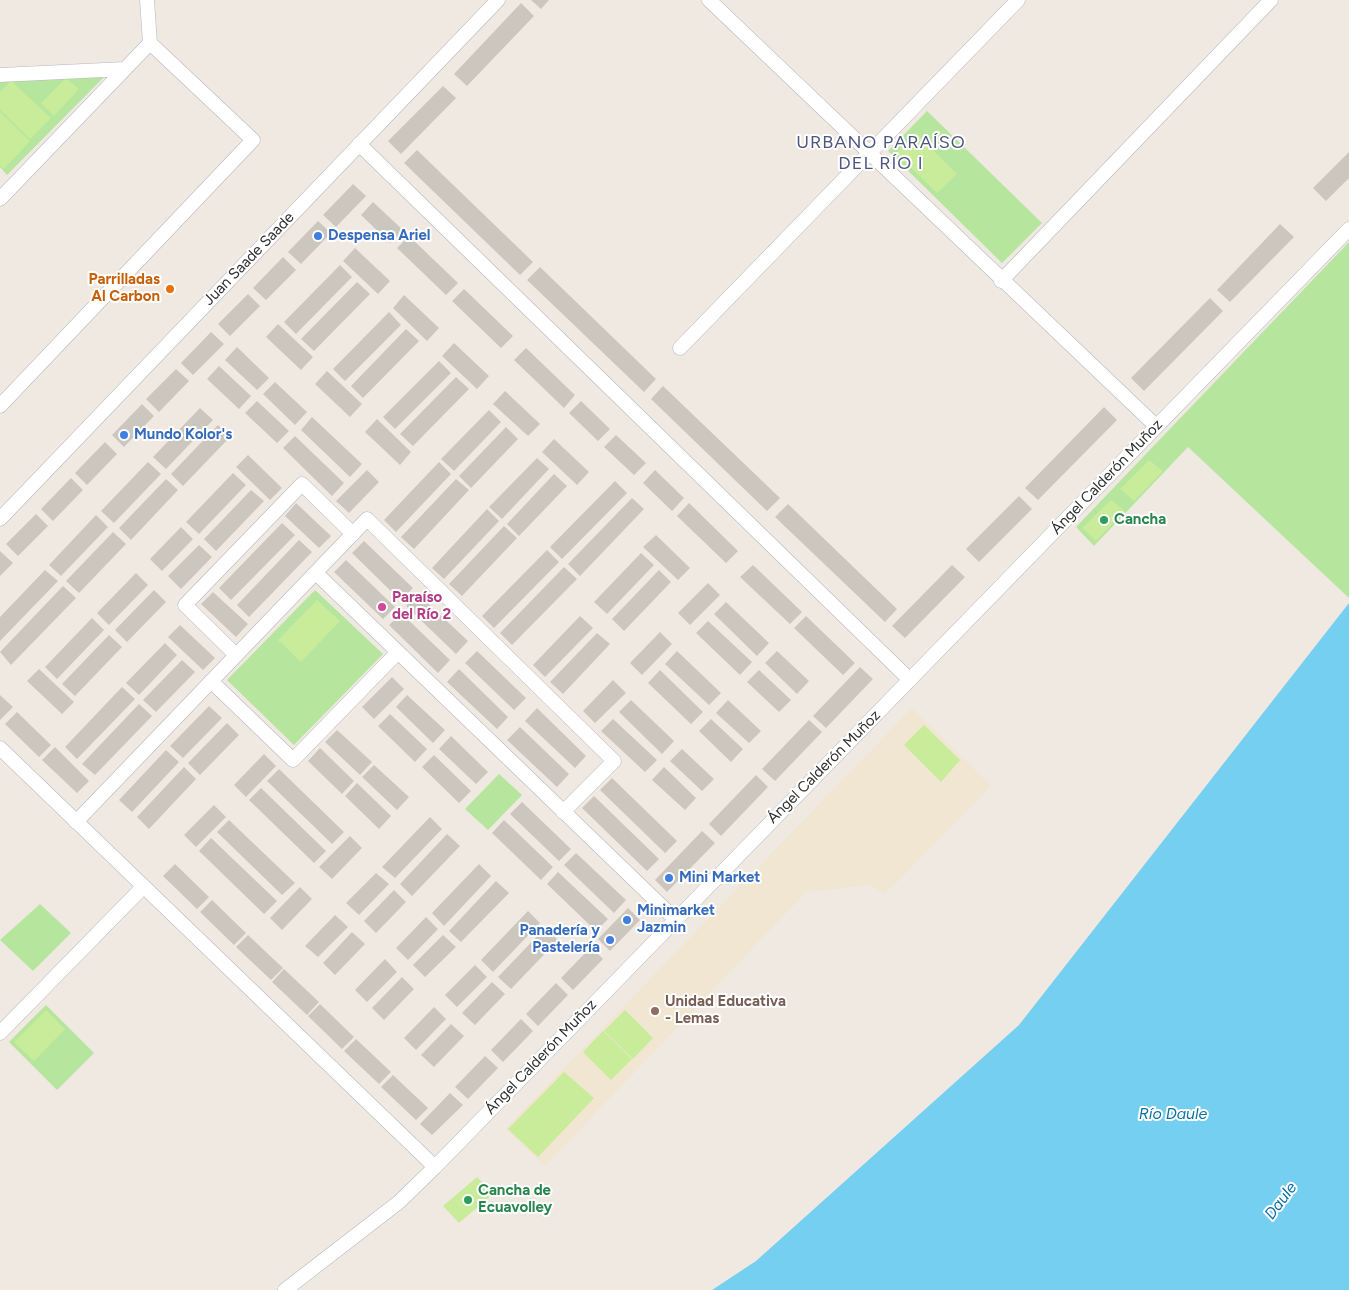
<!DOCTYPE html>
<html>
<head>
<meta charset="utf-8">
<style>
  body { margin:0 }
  canvas { display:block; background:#efe9e1 }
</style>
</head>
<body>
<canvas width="1349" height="1290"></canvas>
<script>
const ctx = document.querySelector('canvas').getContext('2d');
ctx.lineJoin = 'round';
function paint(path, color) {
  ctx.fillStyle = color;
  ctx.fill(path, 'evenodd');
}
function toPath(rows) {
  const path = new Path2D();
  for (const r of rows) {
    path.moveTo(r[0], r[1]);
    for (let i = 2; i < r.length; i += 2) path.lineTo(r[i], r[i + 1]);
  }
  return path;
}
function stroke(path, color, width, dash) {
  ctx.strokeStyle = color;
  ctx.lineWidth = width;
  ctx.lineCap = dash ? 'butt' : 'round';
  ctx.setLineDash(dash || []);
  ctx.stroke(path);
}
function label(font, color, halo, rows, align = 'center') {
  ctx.font = font + ' Figtree,sans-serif';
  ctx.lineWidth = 4;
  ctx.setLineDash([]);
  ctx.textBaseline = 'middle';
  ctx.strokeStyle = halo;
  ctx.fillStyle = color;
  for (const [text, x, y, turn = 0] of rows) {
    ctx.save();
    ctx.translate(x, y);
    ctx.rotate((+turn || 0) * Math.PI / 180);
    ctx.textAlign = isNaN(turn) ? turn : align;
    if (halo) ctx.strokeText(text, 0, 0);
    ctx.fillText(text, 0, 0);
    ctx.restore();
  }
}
paint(toPath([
  [912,708,991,786,885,894,870,885,806,892,545,1166,505,1129]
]), '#f0e6d1');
paint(toPath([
  [98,75,103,78,7,175,0,167,0,81],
  [927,111,1042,223,1002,263,888,151],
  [1349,242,1349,598,1188,447,1094,546,1076,527],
  [315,590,383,654,294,745,227,680],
  [499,774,522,795,488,830,465,809],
  [40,904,71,933,33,971,0,940],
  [46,1005,94,1053,57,1090,9,1042]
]), '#b6e59e');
paint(toPath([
  [66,78,79,89,54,116,41,103],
  [11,81,51,118,30,139,0,110,0,92],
  [0,112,30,141,4,169,0,165],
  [916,133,957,174,937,193,896,153],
  [1149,460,1163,471,1134,501,1120,489],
  [1111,500,1125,511,1096,541,1082,528],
  [317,600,340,621,301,662,278,640],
  [924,725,960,760,941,782,904,745],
  [46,1010,65,1029,34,1061,14,1042],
  [625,1010,653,1038,633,1059,604,1031],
  [603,1031,632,1059,611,1080,583,1052],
  [564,1072,594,1098,538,1157,508,1129],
  [477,1177,494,1193,459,1223,443,1206]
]), '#c9ec9a');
paint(toPath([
  [1349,603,1349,1290,712,1290,756,1261,1019,1025]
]), '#75cff0');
paint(toPath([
  [531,0,549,0,541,9],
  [521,3,534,16,467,86,454,74],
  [443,86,456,98,401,154,388,141],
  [417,150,533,262,520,275,404,163],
  [1349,152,1349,178,1326,201,1313,188],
  [353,184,366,196,336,227,323,215],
  [373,202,403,230,390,243,361,215],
  [318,221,331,233,301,264,288,252],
  [1280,224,1294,237,1230,302,1217,290],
  [409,236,458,283,446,295,397,248],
  [355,248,390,281,378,294,343,261],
  [283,257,296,270,266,300,253,288],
  [340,265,352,277,296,334,284,322],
  [540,267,656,379,644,392,527,280],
  [357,282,370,294,314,351,301,339],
  [464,289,513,336,501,348,452,301],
  [248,294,260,306,230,336,218,324],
  [404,295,439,328,427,341,393,308],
  [1210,298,1223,311,1144,391,1131,378],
  [389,312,401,325,345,381,333,369],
  [278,324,313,357,301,370,266,337],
  [406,329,419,341,363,398,351,386],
  [211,332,224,344,193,375,181,363],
  [454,343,489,376,477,389,442,356],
  [237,347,269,378,257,390,225,360],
  [526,348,575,395,564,408,514,360],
  [439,361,451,373,395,429,383,417],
  [219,366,251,396,239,409,207,379],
  [176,369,189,381,159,412,146,399],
  [327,371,362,404,350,417,315,384],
  [456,377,469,389,413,446,400,434],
  [275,382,307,412,295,425,263,394],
  [663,386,780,498,767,511,651,399],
  [505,391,540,424,528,436,493,404],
  [257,401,289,431,277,443,245,413],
  [581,401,610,429,598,441,569,413],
  [142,404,154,416,124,447,112,435],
  [1104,407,1117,420,1038,500,1025,488],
  [200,408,213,420,166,469,153,457],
  [489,410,501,422,454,471,441,459],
  [312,417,362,464,350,477,301,430],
  [377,419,411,452,400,465,365,432],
  [218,425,230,437,183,486,171,474],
  [506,427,518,439,471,488,459,476],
  [616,435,646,463,634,475,604,447],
  [295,436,344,483,332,496,283,448],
  [554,439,589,472,577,485,542,452],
  [105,442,117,454,87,485,75,473],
  [248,455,282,488,270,500,236,467],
  [537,458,549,469,502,519,489,507],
  [148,462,161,474,114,523,101,511],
  [439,462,451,474,396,532,384,520],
  [367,470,379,482,349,513,336,501],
  [655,470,684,498,672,511,643,483],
  [233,473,246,485,199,534,186,522],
  [554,474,567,486,519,536,507,524],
  [71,478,83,490,53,521,41,509],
  [166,479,178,490,131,540,119,528],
  [456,479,469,490,414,549,401,537],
  [615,481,627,493,562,559,550,547],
  [251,490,264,501,216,551,204,539],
  [1019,496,1032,509,979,562,966,549],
  [632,498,644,509,580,576,568,564],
  [296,503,331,536,319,548,285,516],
  [689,503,738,551,726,563,677,516],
  [788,504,897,609,885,622,775,517],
  [487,509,499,521,444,579,432,568],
  [36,514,48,526,18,556,6,544],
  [96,515,108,527,61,576,49,565],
  [282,523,295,535,231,600,219,588],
  [504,526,517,538,462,596,449,584],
  [181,527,193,539,162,571,150,559],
  [113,532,126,544,79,593,66,581],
  [656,535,690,568,678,580,643,547],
  [299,540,312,552,249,617,237,605],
  [364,541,413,588,401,601,352,553],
  [199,545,212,557,181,589,168,576],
  [547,550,559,562,494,628,482,616],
  [0,551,13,563,0,576],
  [641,553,654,565,607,614,594,602],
  [346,560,395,607,383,619,334,572],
  [753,565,802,612,790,624,740,577],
  [952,565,965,577,905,638,892,626],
  [564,567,577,579,512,645,500,633],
  [45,570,58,581,0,641,0,617],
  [659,570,671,582,624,631,612,619],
  [136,573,148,585,109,625,97,613],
  [708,583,720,595,690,625,678,613],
  [63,586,76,598,11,665,0,652],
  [154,590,166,602,127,642,115,630],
  [213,592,248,624,236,637,201,604],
  [418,594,468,641,456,654,406,606],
  [726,602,769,643,757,656,714,614],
  [401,613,450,660,438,673,389,625],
  [580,616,593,628,545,677,533,665],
  [806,616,855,663,843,675,794,628],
  [92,618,104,630,57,679,45,667],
  [708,621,752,662,740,675,696,633],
  [180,625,215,658,203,670,168,637],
  [660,632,672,644,642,675,630,663],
  [597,633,610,644,563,694,550,682],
  [109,635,122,647,75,696,62,684],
  [165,643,177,655,139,695,126,683],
  [477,651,526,698,514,710,465,663],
  [677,651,721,693,709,705,665,664],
  [777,651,809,681,797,694,765,663],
  [182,660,195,672,156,712,143,700],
  [860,667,873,679,826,728,813,716],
  [39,669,74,702,62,714,27,681],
  [459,669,508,717,497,729,447,682],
  [660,670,703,712,691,724,648,683],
  [759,670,791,700,779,712,747,682],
  [392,677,404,689,374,719,362,707],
  [613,680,626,693,595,723,583,711],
  [122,687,135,699,77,759,65,747],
  [0,695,13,707,0,720],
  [407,695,445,730,433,743,396,707],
  [631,700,674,741,662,754,619,712],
  [728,700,761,731,749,743,716,713],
  [139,704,152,716,95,775,82,764],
  [209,706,222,718,183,758,170,746],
  [537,708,586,756,575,768,525,721],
  [17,712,51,745,39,757,5,724],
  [390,714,427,749,415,762,378,726],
  [613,719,657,760,645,772,601,731],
  [711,719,743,749,731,762,699,731],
  [809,720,822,732,775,781,762,769],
  [227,723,239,735,200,775,188,763],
  [520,727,569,774,557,787,507,740],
  [337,730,372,762,360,775,325,742],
  [451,736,488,772,476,784,439,749],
  [55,747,89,781,77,793,42,760],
  [320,748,354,781,342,794,308,761],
  [682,749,714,779,702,791,670,761],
  [166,750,179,762,132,812,119,800],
  [264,754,276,766,246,797,234,785],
  [434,755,471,791,459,803,422,767],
  [374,765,409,797,397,810,362,777],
  [184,767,196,779,149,829,137,817],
  [664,767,696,798,685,810,652,780],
  [279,769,344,832,332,844,267,781],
  [756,775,768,787,721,836,709,824],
  [612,778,677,841,665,853,600,790],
  [357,783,391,816,379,829,345,796],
  [261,788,326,851,314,863,249,800],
  [594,796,659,859,647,871,582,808],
  [522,802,571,849,559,861,510,814],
  [214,805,226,817,196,847,184,835],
  [430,817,442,829,395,878,382,867],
  [229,820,295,883,282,895,217,832],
  [504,820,553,867,541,880,492,833],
  [702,831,715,843,667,892,655,880],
  [447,834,460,846,412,896,400,884],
  [350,836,362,848,332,879,319,867],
  [211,838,277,901,264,914,199,851],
  [576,853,626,900,614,913,564,865],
  [175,864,209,897,197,909,163,876],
  [479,864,491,876,444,926,432,913],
  [558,872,608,919,596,931,547,884],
  [376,873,389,884,359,915,346,903],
  [496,881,509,893,461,942,449,931],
  [300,887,312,899,282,930,270,918],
  [394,890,406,902,376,933,364,921],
  [212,900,246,933,234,945,200,912],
  [628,908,640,920,610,951,598,939],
  [528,911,540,923,493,972,481,960],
  [335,915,348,927,318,957,305,946],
  [426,917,438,929,408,960,396,948],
  [545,928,558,940,511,989,498,977],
  [352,932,365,944,335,975,323,963],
  [248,935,283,968,271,980,236,947],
  [443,935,456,947,425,977,413,965],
  [591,947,603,959,573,990,561,978],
  [385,959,397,972,367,1002,355,990],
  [475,965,487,977,457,1007,445,995],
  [284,969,319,1002,307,1015,272,982],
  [402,977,414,989,384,1020,372,1008],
  [492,982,505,994,475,1025,462,1013],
  [556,983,568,995,538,1026,526,1014],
  [320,1004,354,1037,342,1049,308,1016],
  [434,1007,446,1019,416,1050,404,1038],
  [521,1019,533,1031,503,1062,491,1050],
  [451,1024,464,1036,434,1067,421,1055],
  [356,1039,391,1072,379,1084,344,1051],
  [485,1056,498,1068,468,1099,455,1087],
  [393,1075,428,1108,416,1120,381,1087],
  [450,1093,463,1105,432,1135,420,1124]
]), '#cbc7bf');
const minor = toPath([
  [709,0,1156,426],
  [0,75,125,69],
  [359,144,910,680],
  [0,199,150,43,147,0],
  [1001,281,1271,0],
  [680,348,1018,0],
  [0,406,253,140,150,43],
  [0,519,498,0],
  [316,573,675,919],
  [236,655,185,605,302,484,353,534],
  [211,681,293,760,398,652],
  [0,748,435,1167],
  [76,822,367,519,614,761,563,812],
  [0,1033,143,887],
  [285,1290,399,1202,435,1167,1349,229]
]);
stroke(minor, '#b4b7c1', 15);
stroke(minor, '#fff', 14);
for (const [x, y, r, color] of [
  [318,236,5,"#3f7fe0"],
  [170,289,5,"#e8710a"],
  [124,435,5,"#3f7fe0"],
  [1104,520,5,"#2e9e5b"],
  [382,607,5,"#d1479c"],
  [669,878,5,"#3f7fe0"],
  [627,920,5,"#3f7fe0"],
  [610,940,5,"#3f7fe0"],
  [655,1011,5,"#8d6e63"],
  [468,1200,5,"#2e9e5b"]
]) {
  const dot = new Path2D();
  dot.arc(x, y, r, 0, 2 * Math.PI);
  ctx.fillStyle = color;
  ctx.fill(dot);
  stroke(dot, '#fff', 2);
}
label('bold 15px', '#366cbe', '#fff', [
  ["Despensa Ariel",328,236],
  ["Mundo Kolor's",134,435],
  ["Mini Market",679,878],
  ["Minimarket",637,911],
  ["Jazmin",637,928],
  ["Panadería y",600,931,"right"],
  ["Pastelería",600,948,"right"]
], 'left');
label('15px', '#2e2e2e', '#fff', [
  ["Juan Saade Saade",249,259,-46],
  ["Ángel Calderón Muñoz",1107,477,-46],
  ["Ángel Calderón Muñoz",824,767,-45],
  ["Ángel Calderón Muñoz",541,1057,-46]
]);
label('bold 15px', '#c56008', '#fff', [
  ["Parrilladas",160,280],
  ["Al Carbon",160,297]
], 'right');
label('bold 15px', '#27864d', '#fff', [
  ["Cancha",1114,520],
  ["Cancha de",478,1191],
  ["Ecuavolley",478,1208]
], 'left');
label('bold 15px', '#b23c85', '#fff', [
  ["Paraíso",392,598],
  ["del Río 2",392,615]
], 'left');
label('bold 15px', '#785e54', '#fff', [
  ["Unidad Educativa",665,1002],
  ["- Lemas",665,1019]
], 'left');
label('italic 16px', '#0d6fa3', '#fff', [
  ["Río Daule",1173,1114],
  ["Daule",1281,1201,-53]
]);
ctx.letterSpacing = '1px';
label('18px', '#4d5680', '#fff', [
  ["URBANO PARAÍSO",881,143],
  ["DEL RÍO I",881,164]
]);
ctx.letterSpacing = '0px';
</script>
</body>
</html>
